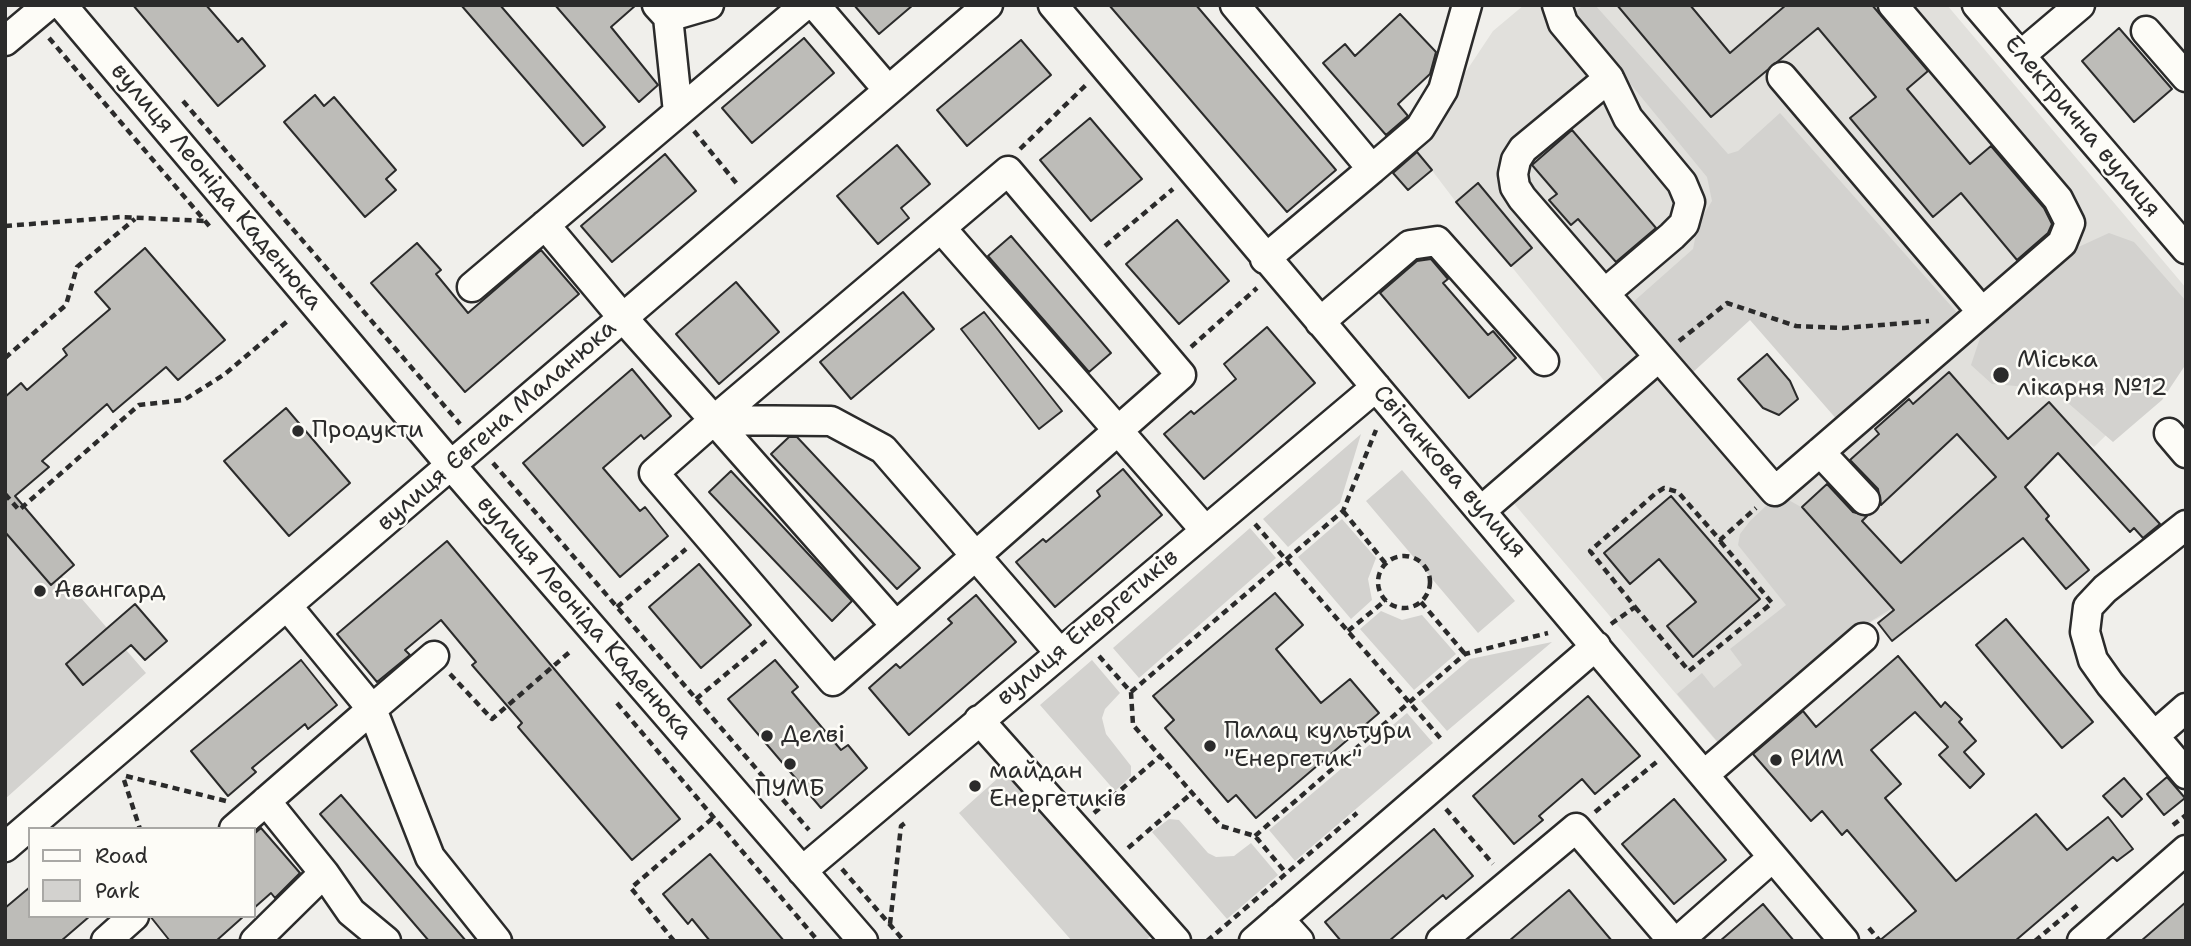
<!DOCTYPE html>
<html>
<head>
<meta charset="utf-8">
<style>
  body { margin:0 }
  #map { position:relative; width:2191px; height:946px; overflow:hidden; background:#f0efeb; font-family:"Shantell Sans",sans-serif }
  canvas { display:block }
  .frame { position:absolute; inset:0; border:7px solid #2b2b2b; pointer-events:none }
  .legend { position:absolute; left:28px; top:827px; width:228px; height:91px; box-sizing:border-box; background:#fdfcf7; border:2px solid #a9a8a5; margin:0; padding:9px 12px; list-style:none; font-size:21px; color:#2b2b2b }
  .legend li { display:flex; align-items:center; gap:14px; height:35px }
  .legend b { width:35px; border:2px solid #a9a8a5 }
</style>
</head>
<body>
<div id="map">
<canvas width="2191" height="946"></canvas>
<div class="frame"></div>
<ul class="legend">
<li><b style="height:9px;background:#fdfcf7"></b>Road</li>
<li><b style="height:19px;background:#d3d2cf"></b>Park</li>
</ul>
</div>
<script>
const ctx = document.querySelector('canvas').getContext('2d');
ctx.lineJoin = 'round';
function paint(path, color) {
  ctx.fillStyle = color;
  ctx.fill(path, 'evenodd');
}
function toPath(rows) {
  const path = new Path2D();
  for (const r of rows) {
    if (r.length === 3) {
      path.moveTo(r[0] + r[2], r[1]);
      path.arc(r[0], r[1], r[2], 0, 2 * Math.PI);
      continue;
    }
    path.moveTo(r[0], r[1]);
    for (let i = 2; i < r.length; i += 2) path.lineTo(r[i], r[i + 1]);
  }
  return path;
}
function stroke(path, color, width, dash) {
  ctx.strokeStyle = color;
  ctx.lineWidth = width;
  ctx.lineCap = dash ? 'butt' : 'round';
  ctx.setLineDash(dash || []);
  ctx.stroke(path);
}
function label(font, color, halo, rows, align = 'center') {
  ctx.font = font + ' "Shantell Sans",sans-serif';
  ctx.lineWidth = 5;
  ctx.setLineDash([]);
  ctx.textBaseline = 'middle';
  ctx.strokeStyle = halo;
  ctx.fillStyle = color;
  for (const [text, x, y, turn = 0] of rows) {
    ctx.save();
    ctx.translate(x, y);
    ctx.rotate((+turn || 0) * Math.PI / 180);
    ctx.textAlign = isNaN(turn) ? turn : align;
    if (halo) ctx.strokeText(text, 0, 0);
    ctx.fillText(text, 0, 0);
    ctx.restore();
  }
}
paint(toPath([
  [1524,5,1947,5,2186,288,2186,357,2094,447,2080,435,1890,612,1871,622,1723,749,1499,486,1610,388,1511,266,1532,247,1478,183,1456,202,1415,148,1493,31],
  [1729,309,1796,330,1861,406,1784,468,1769,470,1668,361]
]), '#e1e0dc');
paint(toPath([
  [1583,5,1595,5,1728,154,1738,151,1780,113,1960,316,1839,422,1750,320,1691,374,1632,303,1693,249,1698,224,1712,201,1707,177,1573,14],
  [2109,233,2134,242,2186,301,2186,364,2162,400,2113,442,2052,389,1992,384,1971,365,1986,320,2074,249],
  [1361,434,1340,503,1288,547,1263,519],
  [1402,470,1515,601,1478,633,1366,501],
  [1785,498,1801,507,1891,609,1871,621,1723,748,1677,694,1702,673,1714,688,1742,665,1730,649,1786,605,1738,545,1740,534,1750,521,1767,505],
  [5,510,146,673,5,799],
  [1342,519,1376,558,1368,579,1372,600,1351,619,1298,557],
  [1250,528,1276,558,1139,678,1113,648],
  [1381,611,1402,620,1422,615,1456,654,1414,690,1360,629],
  [1552,642,1447,731,1421,701,1470,659],
  [1092,660,1120,693,1105,709,1102,718,1106,734,1131,766,1131,776,1115,791,1040,705],
  [1407,713,1433,743,1295,861,1269,830],
  [1007,770,1153,934,1145,941,1072,941,959,813],
  [1169,819,1179,820,1208,853,1216,857,1234,856,1251,843,1278,875,1227,919,1152,832]
]), '#d3d2cf');
const building = toPath([
  [133,5,206,5,238,42,242,38,265,66,218,106,133,5],
  [461,5,500,5,605,127,583,146,461,5],
  [555,5,636,5,611,27,658,85,639,102,555,5],
  [854,5,913,5,879,34,854,5],
  [1109,5,1196,5,1336,170,1287,212,1109,5],
  [1617,5,1690,5,1730,53,1786,5,1872,5,1928,71,1907,89,1970,164,1991,146,2044,208,2052,224,2048,233,2017,260,1961,193,1933,217,1850,118,1876,97,1818,28,1711,117,1617,5],
  [1400,14,1436,52,1430,74,1398,104,1408,116,1386,135,1323,63,1345,44,1355,56,1400,14],
  [2119,28,2172,89,2134,122,2082,61,2119,28],
  [804,38,834,73,752,143,722,108,804,38],
  [1021,40,1051,75,967,146,937,110,1021,40],
  [315,95,324,106,334,97,396,170,386,179,396,190,365,217,284,122,315,95],
  [1090,118,1142,179,1091,221,1040,160,1090,118],
  [1572,130,1656,228,1616,262,1578,219,1571,225,1549,200,1557,194,1532,165,1572,130],
  [897,145,930,184,901,208,909,218,878,244,837,196,897,145],
  [1417,152,1432,170,1408,190,1393,173,1417,152],
  [665,154,696,191,612,262,581,226,665,154],
  [1478,183,1532,248,1511,266,1456,202,1478,183],
  [1177,220,1229,281,1179,324,1126,264,1177,220],
  [1011,236,1111,353,1089,372,988,256,1011,236],
  [417,243,441,270,436,274,468,313,541,250,579,294,465,392,371,283,417,243],
  [145,248,225,340,178,380,166,367,113,412,107,404,42,461,49,467,15,496,74,565,51,585,5,532,5,397,21,383,27,390,67,355,63,349,110,309,95,292,145,248],
  [1431,259,1448,279,1443,283,1488,335,1493,331,1516,358,1469,398,1380,293,1417,261,1431,259],
  [736,282,779,332,719,384,676,334,736,282],
  [903,292,934,329,851,399,820,362,903,292],
  [984,312,1062,411,1039,429,961,329,984,312],
  [1267,327,1315,383,1204,479,1164,434,1191,411,1194,414,1236,379,1224,364,1267,327],
  [1767,354,1790,381,1798,399,1779,415,1763,408,1738,379,1767,354],
  [632,369,671,416,644,439,641,435,603,468,640,511,645,507,668,536,620,577,523,463,632,369],
  [1949,372,2008,439,2049,402,2160,524,2143,538,2134,528,2130,532,2058,453,2025,487,2049,516,2046,519,2089,570,2066,589,2023,538,1892,641,1878,623,1894,610,1802,507,1827,484,1853,512,1867,516,1862,521,1901,563,1996,477,1957,434,1881,505,1878,489,1850,460,1879,434,1875,429,1909,399,1913,404,1949,372],
  [286,408,350,483,289,536,224,461,286,408],
  [789,437,797,437,920,568,897,589,771,454,789,437],
  [1123,469,1162,515,1055,607,1016,562,1043,539,1046,542,1100,496,1097,491,1123,469],
  [731,471,852,601,832,621,709,492,731,471],
  [1671,496,1760,599,1693,657,1667,626,1696,602,1659,559,1630,584,1604,553,1671,496],
  [447,541,680,819,632,860,518,727,522,723,472,665,476,662,441,620,405,650,410,655,377,682,337,634,447,541],
  [699,564,751,625,701,668,649,607,699,564],
  [1275,593,1303,625,1276,649,1321,703,1350,679,1379,713,1256,818,1236,795,1228,802,1165,728,1174,720,1153,696,1275,593],
  [976,595,1016,642,909,735,869,688,896,664,900,668,952,623,948,619,976,595],
  [135,604,167,641,145,660,131,645,83,685,66,664,135,604],
  [2006,619,2093,722,2062,748,1976,645,2006,619],
  [1898,656,1941,707,1945,702,1962,719,1959,722,1976,741,1964,752,1984,774,1970,788,1939,755,1948,747,1915,712,1871,750,1901,784,1885,798,1956,881,2036,814,2067,850,2108,817,2133,849,2117,861,2113,857,2015,941,1879,941,1916,911,1847,830,1842,835,1822,811,1811,821,1753,754,1803,711,1816,727,1898,656],
  [301,660,337,705,308,729,305,724,252,768,256,772,228,796,191,751,301,660],
  [775,660,798,687,792,692,841,750,848,745,867,768,821,808,728,699,775,660],
  [1588,696,1640,756,1595,794,1582,779,1539,816,1543,820,1514,844,1473,796,1588,696],
  [2167,777,2185,798,2164,815,2147,794,2167,777],
  [2124,778,2142,799,2122,817,2103,796,2124,778],
  [341,795,466,941,429,941,320,814,341,795],
  [1674,799,1726,860,1674,904,1622,844,1674,799],
  [261,828,300,873,275,898,271,893,254,908,254,834,261,828],
  [1434,829,1473,876,1446,899,1443,895,1389,941,1341,941,1325,922,1434,829],
  [710,854,784,941,710,941,692,919,688,924,663,894,710,854],
  [30,887,30,916,90,916,61,941,5,941,5,908,30,887],
  [1569,890,1612,941,1509,941,1569,890],
  [2186,902,2186,941,2141,941,2186,902],
  [1763,904,1794,941,1720,941,1763,904],
  [150,916,244,916,216,941,170,941,150,916]
]);
paint(building, '#bdbcb8');
stroke(building, '#2b2b2b', 2);
const minor = toPath([
  [62,5,450,464,863,941],
  [657,5,668,17,709,5],
  [815,5,888,90],
  [1053,5,1844,941],
  [1235,5,1372,169,1265,259],
  [1557,5,1563,23,1609,78,1628,118,1682,183,1690,202,1684,224,1672,236,1605,293],
  [1977,5,2186,249],
  [668,17,678,112],
  [2146,31,2186,77],
  [5,41,48,5],
  [2021,55,2080,5],
  [1782,77,1982,312],
  [1609,78,1523,149,1516,160,1513,174,1515,187,1522,198,1775,491,2062,243,2070,223,2058,199,1893,5],
  [1372,169,1420,128,1443,90,1467,5],
  [545,225,623,318,714,420,896,626,1181,375,1008,171,714,420,654,473,833,681,896,626],
  [941,228,1205,530],
  [472,287,805,5],
  [1320,322,1410,245,1437,241,1544,361],
  [714,420,831,421,883,449,1059,652],
  [2169,433,2186,453],
  [1820,452,1865,500],
  [1482,510,1659,357],
  [2186,525,2105,589,2088,607,2085,632,2093,660,2110,684,2186,774],
  [288,607,372,709,434,656],
  [979,720,1176,941],
  [2154,736,2186,708],
  [1705,774,1863,638],
  [266,801,324,873,351,912,386,941],
  [234,829,372,709,430,857,497,941],
  [5,847,988,5],
  [802,871,1376,387],
  [1279,919,1299,941],
  [106,941,134,916],
  [255,941,324,873],
  [1254,941,1596,646],
  [1441,941,1576,828,1673,941],
  [1678,941,1773,857],
  [2082,941,2186,850]
]);
stroke(minor, '#2b2b2b', 33);
stroke(toPath([
  [49,38,211,228],
  [183,101,460,424],
  [694,131,737,184],
  [1020,149,1087,84],
  [5,226,121,217,205,221],
  [1105,246,1173,189],
  [1679,341,1727,303,1796,326,1844,328,1929,321],
  [1191,347,1257,288],
  [5,358,66,305,77,267,135,219],
  [493,463,809,830],
  [5,494,19,510,139,405,184,400,225,374,290,319],
  [1343,511,1386,564],
  [1255,524,1442,740],
  [1404,582,26],
  [1421,602,1465,654],
  [617,607,686,549],
  [1635,607,1689,671,1772,603,1720,541],
  [1611,624,1635,607,1590,551,1656,493,1664,488,1678,492,1720,540,1756,508],
  [1348,631,1386,600],
  [1099,656,1131,692,1133,725,1160,756,1221,826,1255,836,1286,873],
  [450,674,492,719,572,650],
  [1131,692,1343,511,1376,430],
  [696,699,766,641],
  [617,703,818,941],
  [126,776,226,801],
  [124,780,140,829],
  [1446,809,1493,864],
  [1595,812,1659,760],
  [1094,813,1160,756],
  [2173,825,2186,815],
  [1255,836,1465,654,1548,633],
  [1128,848,1192,793],
  [842,869,904,941],
  [890,924,901,826,905,823],
  [1869,928,1880,941],
  [674,941,631,888,714,817],
  [1207,941,1357,813],
  [2035,941,2078,905]
]), '#2b2b2b', 4.5, [7, 5]);
stroke(minor, '#fdfcf7', 28);
for (const [x, y, r, color] of [
  [2001,375,9,"#2b2b2b"],
  [298,431,7,"#2b2b2b"],
  [40,591,7,"#2b2b2b"],
  [767,736,7,"#2b2b2b"],
  [1210,746,7,"#2b2b2b"],
  [1776,760,7,"#2b2b2b"],
  [790,764,7,"#2b2b2b"],
  [975,786,7,"#2b2b2b"]
]) {
  const dot = new Path2D();
  dot.arc(x, y, r, 0, 2 * Math.PI);
  ctx.fillStyle = color;
  ctx.fill(dot);
  stroke(dot, '#fdfcf7', 2.5);
}
label('24px', '#2b2b2b', '#fdfcf7', [
  ["Електрична вулиця",2082,127,50],
  ["вулиця Леоніда Каденюка",216,187,50],
  ["вулиця Євгена Маланюка",497,426,-41],
  ["Світанкова вулиця",1449,472,49],
  ["вулиця Леоніда Каденюка",584,618,49],
  ["вулиця Енергетиків",1088,628,-40]
]);
label('24px', '#2b2b2b', '#fdfcf7', [
  ["Міська",2017,361],
  ["лікарня №12",2017,389],
  ["Продукти",312,431],
  ["Авангард",54,591],
  ["Палац культури",1224,732],
  ["\"Енергетик\"",1224,760],
  ["Делві",781,736],
  ["РИМ",1790,760],
  ["майдан",989,772],
  ["Енергетиків",989,800],
  ["ПУМБ",790,790,"center"]
], 'left');
</script>
</body>
</html>
